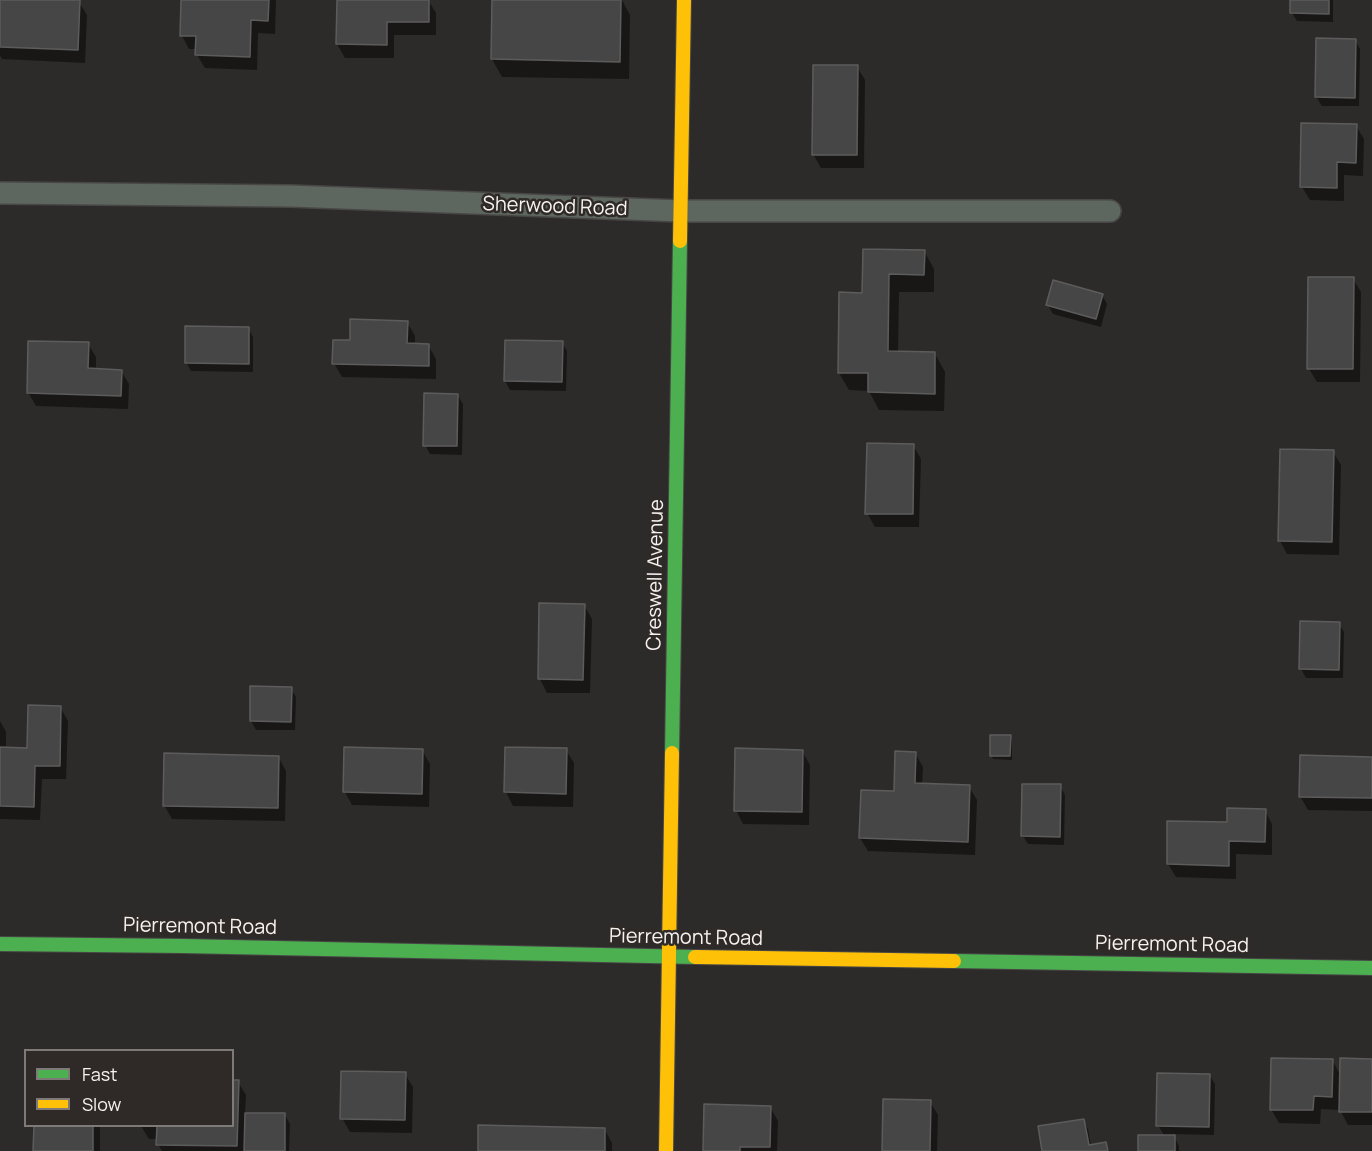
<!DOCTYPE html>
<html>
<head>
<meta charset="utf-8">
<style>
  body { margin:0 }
  #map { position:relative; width:1372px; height:1151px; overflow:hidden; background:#2d2b29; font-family:Manrope,sans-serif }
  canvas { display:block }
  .legend { position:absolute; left:24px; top:1049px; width:210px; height:78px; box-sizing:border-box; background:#2f2a27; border:2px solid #7e7a77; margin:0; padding:8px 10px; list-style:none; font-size:18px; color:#f5f2f0 }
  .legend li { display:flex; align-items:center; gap:12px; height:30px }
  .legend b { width:30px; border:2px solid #7e7a77 }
</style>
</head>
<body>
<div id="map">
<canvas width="1372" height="1151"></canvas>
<ul class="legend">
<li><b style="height:8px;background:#4caf50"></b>Fast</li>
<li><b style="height:8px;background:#ffc107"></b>Slow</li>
</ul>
</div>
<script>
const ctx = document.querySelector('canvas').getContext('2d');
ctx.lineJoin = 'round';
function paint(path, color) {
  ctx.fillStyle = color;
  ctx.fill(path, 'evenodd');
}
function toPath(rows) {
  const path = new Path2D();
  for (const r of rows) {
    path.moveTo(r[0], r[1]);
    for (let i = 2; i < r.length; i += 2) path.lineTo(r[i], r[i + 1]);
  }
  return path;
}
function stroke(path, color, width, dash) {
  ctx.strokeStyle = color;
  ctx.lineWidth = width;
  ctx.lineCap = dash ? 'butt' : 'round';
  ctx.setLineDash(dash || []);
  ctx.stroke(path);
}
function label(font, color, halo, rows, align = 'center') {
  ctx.font = font + ' Manrope,sans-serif';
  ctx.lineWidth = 5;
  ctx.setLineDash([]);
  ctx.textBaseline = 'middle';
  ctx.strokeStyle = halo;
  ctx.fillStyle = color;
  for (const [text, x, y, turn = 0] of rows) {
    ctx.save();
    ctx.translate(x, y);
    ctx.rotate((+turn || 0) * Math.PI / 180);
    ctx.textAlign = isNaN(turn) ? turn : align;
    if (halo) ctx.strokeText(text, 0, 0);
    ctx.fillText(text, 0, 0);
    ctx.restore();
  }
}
paint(toPath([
  [0,0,79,2,87,15,85,63,2,59,0,55],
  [183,0,276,0,275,34,258,33,257,70,205,68,197,55,197,49,189,49,182,36],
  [338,0,428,0,436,13,436,35,394,35,394,58,345,58,337,44],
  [493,0,622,0,630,15,629,79,502,77,492,59],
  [1292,0,1333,0,1333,22,1297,21,1292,13],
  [1355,40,1360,49,1359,106,1322,106,1316,97],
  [857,67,865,80,864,168,821,168,813,154],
  [1356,126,1364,139,1363,176,1344,175,1344,201,1310,200,1302,187],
  [864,250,924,251,934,269,934,292,899,292,898,353,935,354,945,372,944,411,879,410,869,391,849,390,839,373,863,294],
  [1353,279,1361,292,1360,382,1317,382,1309,369],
  [1102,295,1107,304,1101,327,1053,314,1048,305],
  [407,322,415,336,415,345,428,345,436,359,436,379,342,377,334,363,351,341],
  [248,328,253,337,253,372,191,371,186,362],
  [562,343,567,351,566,391,510,390,505,381],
  [88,344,96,357,96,370,121,371,129,384,128,409,36,406,28,392],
  [457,395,463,404,462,455,430,454,425,445],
  [913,445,921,459,919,527,875,527,867,513],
  [1333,452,1341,465,1339,555,1287,554,1280,541],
  [541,605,584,605,592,619,590,693,547,693,540,679],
  [1339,624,1344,632,1343,678,1306,678,1301,669],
  [291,689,296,697,295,730,256,730,251,721],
  [60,707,68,721,66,779,42,779,40,820,0,819,0,721,6,732,6,749,28,750],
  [1010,737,1012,741,1012,760,993,759,991,755],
  [506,749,566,750,574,763,573,807,513,806,506,792],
  [422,750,430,764,429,807,352,805,345,792],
  [802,751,810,765,809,825,743,824,736,810],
  [915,753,923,767,922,785,969,787,977,800,975,855,868,851,860,838,895,793],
  [279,758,286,771,285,821,172,819,164,805],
  [1372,758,1372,811,1308,810,1300,796],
  [1060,786,1065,795,1064,845,1028,844,1023,836],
  [1265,811,1272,824,1272,855,1236,854,1236,879,1176,877,1168,864,1228,824],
  [1332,1060,1341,1076,1372,1060,1372,1125,1348,1125,1340,1110,1321,1109,1320,1124,1279,1123,1271,1109],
  [405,1074,413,1087,412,1133,350,1132,342,1118],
  [1209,1075,1215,1084,1214,1135,1173,1134,1179,1146,1179,1151,1139,1151,1165,1137,1158,1125],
  [238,1082,246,1095,245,1114,285,1115,290,1124,289,1151,162,1151,158,1144,158,1139,149,1139,141,1126,232,1126],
  [930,1102,938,1115,937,1151,883,1151],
  [770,1107,778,1121,777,1151,704,1151],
  [1083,1120,1088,1129,1091,1146,1105,1144,1110,1151,1044,1151],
  [35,1126,100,1126,100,1151,35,1151],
  [605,1130,612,1143,612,1151,479,1151]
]), '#0007');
const building = toPath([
  [0,0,80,0,78,50,0,47,0,0],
  [181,0,269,0,268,21,251,20,250,57,195,55,196,36,180,36,181,0],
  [337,0,429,0,429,22,387,22,387,45,336,44,337,0],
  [492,0,621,0,620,62,491,59,492,0],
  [1290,0,1329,0,1329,14,1290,13,1290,0],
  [1316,38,1356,39,1355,98,1315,97,1316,38],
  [813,65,858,65,857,155,812,155,813,65],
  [1301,123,1357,124,1356,163,1337,162,1337,188,1300,187,1301,123],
  [863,249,925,250,924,275,889,274,888,351,935,352,935,394,868,392,868,373,838,373,839,292,862,293,863,249],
  [1308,277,1354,277,1353,369,1307,369,1308,277],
  [1053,280,1103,294,1096,319,1046,305,1053,280],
  [350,319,408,321,407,343,429,344,429,366,332,364,333,340,350,340,350,319],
  [185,326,249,327,249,364,185,363,185,326],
  [505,340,563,341,562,382,504,381,505,340],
  [28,341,89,342,88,368,122,370,121,396,27,393,28,341],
  [424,393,458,394,457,446,423,446,424,393],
  [867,443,914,444,913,514,865,514,867,443],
  [1280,449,1334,450,1332,542,1278,541,1280,449],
  [539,603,585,604,583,680,538,679,539,603],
  [1300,621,1340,622,1339,670,1299,669,1300,621],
  [250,686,292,687,291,722,250,721,250,686],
  [28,705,61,706,60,766,35,766,34,807,0,806,0,747,27,748,28,705],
  [990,735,1011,735,1010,756,990,756,990,735],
  [344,747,423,749,422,794,343,792,344,747],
  [505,747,567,748,566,794,504,792,505,747],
  [735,748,803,750,802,812,734,811,735,748],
  [895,751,916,752,915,783,970,785,968,842,859,838,861,790,894,791,895,751],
  [164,753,279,756,278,808,163,806,164,753],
  [1300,755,1372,757,1372,798,1299,797,1300,755],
  [1022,784,1061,784,1060,837,1021,836,1022,784],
  [1227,808,1266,809,1265,842,1229,841,1229,866,1167,864,1167,821,1227,822,1227,808],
  [1271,1058,1333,1059,1332,1097,1314,1096,1313,1110,1270,1110,1271,1058],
  [1340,1058,1372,1059,1372,1112,1339,1112,1340,1058],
  [341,1071,406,1072,405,1120,340,1119,341,1071],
  [1157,1073,1210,1074,1209,1127,1156,1126,1157,1073],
  [232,1080,239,1080,237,1146,156,1145,157,1126,140,1126,232,1126,232,1080],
  [883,1099,931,1100,930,1151,882,1151,883,1099],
  [704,1104,771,1106,770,1147,740,1147,740,1151,703,1151,704,1104],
  [245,1113,285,1113,285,1151,244,1151,245,1113],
  [1084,1119,1089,1145,1106,1142,1108,1151,1042,1151,1038,1126,1084,1119],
  [478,1125,605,1128,605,1151,478,1151,478,1125],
  [34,1126,93,1126,93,1151,33,1151,34,1126],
  [1138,1135,1175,1135,1175,1151,1138,1151,1138,1135]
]);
paint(building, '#474646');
stroke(building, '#5d5c5c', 1.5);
const street = toPath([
  [0,193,290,196,681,211,1110,211]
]);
const fast = toPath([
  [672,753,680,241],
  [0,944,183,946,695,957],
  [954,961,1372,968]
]);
const slow = toPath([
  [680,241,684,0],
  [695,957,954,961],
  [666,1151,672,753]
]);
stroke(street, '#484746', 24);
stroke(fast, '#484746', 16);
stroke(slow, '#484746', 16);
stroke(street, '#5d665f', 21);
stroke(fast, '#4caf50', 14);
stroke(slow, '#ffc107', 14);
label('20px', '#f5f2f0', '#2f2a27', [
  ["Sherwood Road",555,207,2],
  ["Creswell Avenue",656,575,-89],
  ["Pierremont Road",200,927,1],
  ["Pierremont Road",686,938,1],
  ["Pierremont Road",1172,945,1]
]);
</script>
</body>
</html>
